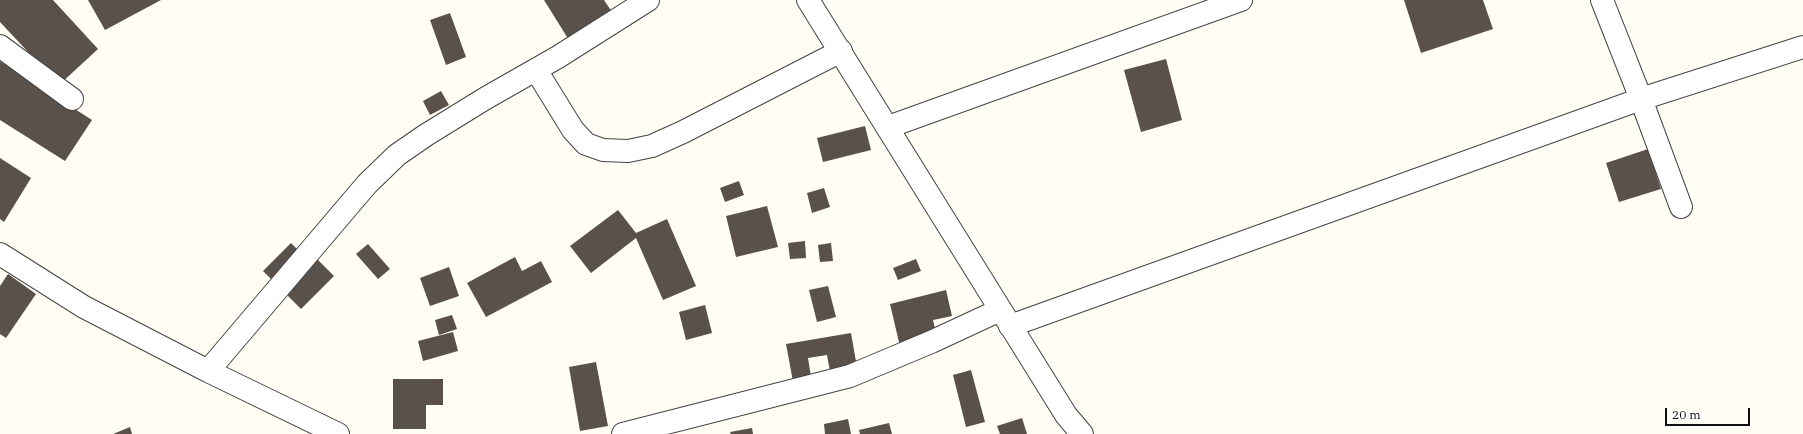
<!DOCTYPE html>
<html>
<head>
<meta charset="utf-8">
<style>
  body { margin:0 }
  #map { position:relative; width:1803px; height:434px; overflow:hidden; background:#fffdf4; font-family:"IBM Plex Serif",serif }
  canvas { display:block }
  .scale { position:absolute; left:1665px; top:408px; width:85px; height:18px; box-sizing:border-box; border:2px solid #101010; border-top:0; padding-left:5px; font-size:12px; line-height:14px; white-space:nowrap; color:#101010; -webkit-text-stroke:3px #fff; paint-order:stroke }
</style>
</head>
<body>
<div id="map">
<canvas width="1803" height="434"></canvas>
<div class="scale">20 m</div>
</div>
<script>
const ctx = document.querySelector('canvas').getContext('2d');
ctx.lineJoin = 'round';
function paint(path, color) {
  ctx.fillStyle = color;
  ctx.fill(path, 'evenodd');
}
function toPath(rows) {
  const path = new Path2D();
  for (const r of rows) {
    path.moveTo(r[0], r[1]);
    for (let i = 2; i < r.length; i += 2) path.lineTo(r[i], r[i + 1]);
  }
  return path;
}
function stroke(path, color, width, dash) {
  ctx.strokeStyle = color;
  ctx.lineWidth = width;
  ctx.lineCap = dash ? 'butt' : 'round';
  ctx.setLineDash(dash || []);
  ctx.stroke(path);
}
paint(toPath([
  [0,0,53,0,98,49,59,85,0,22],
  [88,0,161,0,105,30],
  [544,0,604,0,616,18,572,45],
  [1404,0,1483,0,1493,29,1421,53],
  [450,13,466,57,446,65,430,20],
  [1166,59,1182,120,1141,132,1124,70],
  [0,61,92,120,65,161,0,120],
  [441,91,449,105,430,115,423,101],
  [865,126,871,150,823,162,817,138],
  [1648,149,1661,189,1619,202,1606,163],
  [0,158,31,178,4,222,0,219],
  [739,181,744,195,725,202,720,188],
  [824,188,830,207,812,213,807,193],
  [767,206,778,247,736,257,726,216],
  [618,210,636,233,667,219,696,286,663,300,636,238,591,273,570,246],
  [805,241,806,258,790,259,788,243],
  [291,243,312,264,317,259,334,276,301,309,263,271],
  [831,243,833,261,820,262,818,245],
  [368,244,390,269,378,279,356,254],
  [515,257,522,271,541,261,552,282,486,317,467,283],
  [916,259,921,271,898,280,893,268],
  [449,267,459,296,430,306,420,278],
  [8,274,36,294,6,338,0,334,0,286],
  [828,286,836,317,817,322,809,290],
  [946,290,952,316,933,320,939,346,902,355,890,304],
  [705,305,712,333,686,340,679,312],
  [452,315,457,329,439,335,435,320],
  [453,332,458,351,423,361,418,341],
  [851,333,858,373,831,377,827,355,808,358,812,383,794,387,786,344],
  [596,362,608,426,580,431,569,367],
  [971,370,985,422,966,427,953,375],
  [393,379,443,379,443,405,426,405,426,429,393,429],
  [1022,418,1027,434,1000,434,997,426],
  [848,419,851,434,825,434,824,424],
  [889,423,892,434,860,434,859,430],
  [130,427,132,434,113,434],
  [752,428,753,434,731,434,730,432]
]), '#5a514b');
const minor = toPath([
  [1602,0,1641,99,1681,207],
  [0,46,72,99],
  [536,70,573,130,586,144,603,150,628,151,652,146,683,132,841,51],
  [888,127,1241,0],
  [0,254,84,307,208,371,338,434],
  [1010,326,1641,99,1803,47],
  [208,371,367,184,397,155,426,135,486,98,558,57,648,0],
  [623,434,850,376,931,342,1000,310]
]);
const tertiary = toPath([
  [808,0,1066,415,1082,434]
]);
stroke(minor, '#434343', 24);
stroke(tertiary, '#434343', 24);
stroke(minor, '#fff', 22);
stroke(tertiary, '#fff', 22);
</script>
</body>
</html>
